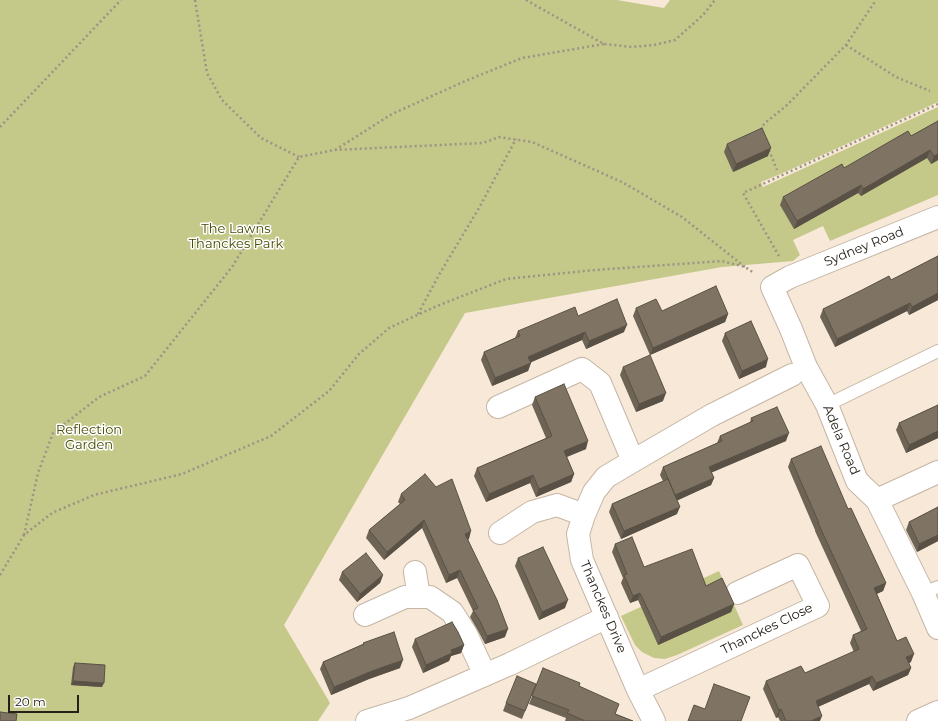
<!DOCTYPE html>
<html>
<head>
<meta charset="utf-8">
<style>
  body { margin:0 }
  #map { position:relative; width:938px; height:721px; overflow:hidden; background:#f7e8d7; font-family:Montserrat,sans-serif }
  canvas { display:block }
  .scale { position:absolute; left:8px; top:695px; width:71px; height:18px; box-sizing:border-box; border:2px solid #26201a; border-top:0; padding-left:5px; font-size:12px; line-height:14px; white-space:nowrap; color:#26201a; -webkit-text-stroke:3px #fff; paint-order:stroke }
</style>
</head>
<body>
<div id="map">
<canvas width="938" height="721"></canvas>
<div class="scale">20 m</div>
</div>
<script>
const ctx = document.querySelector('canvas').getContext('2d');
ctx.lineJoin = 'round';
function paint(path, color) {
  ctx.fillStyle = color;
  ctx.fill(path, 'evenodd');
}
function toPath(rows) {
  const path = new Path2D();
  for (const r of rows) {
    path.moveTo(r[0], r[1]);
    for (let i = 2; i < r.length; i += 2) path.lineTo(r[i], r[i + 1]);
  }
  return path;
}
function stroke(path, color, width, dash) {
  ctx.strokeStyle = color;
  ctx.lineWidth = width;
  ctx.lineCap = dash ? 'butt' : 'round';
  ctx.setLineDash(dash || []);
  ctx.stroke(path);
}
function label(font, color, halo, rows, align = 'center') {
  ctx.font = font + ' Montserrat,sans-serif';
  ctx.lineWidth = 3;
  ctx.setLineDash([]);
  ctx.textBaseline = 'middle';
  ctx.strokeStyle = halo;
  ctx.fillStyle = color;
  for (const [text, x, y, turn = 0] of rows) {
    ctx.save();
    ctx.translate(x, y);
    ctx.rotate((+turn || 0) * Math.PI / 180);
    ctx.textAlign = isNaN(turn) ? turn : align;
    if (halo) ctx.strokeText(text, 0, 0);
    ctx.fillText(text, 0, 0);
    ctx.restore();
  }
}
paint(toPath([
  [0,0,617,0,664,8,670,0,938,0,938,102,783,173,761,182,763,187,938,107,938,195,830,241,823,226,793,240,800,255,793,261,722,267,465,313,284,625,330,703,318,721,0,721],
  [719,571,743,625,677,655,665,659,654,658,642,652,635,645,621,616]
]), '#c4c989');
const service = toPath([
  [827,405,938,351],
  [923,593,938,587]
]);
const minor = toPath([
  [938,217,790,277,772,287,791,329,806,367,827,405,857,481,877,500,923,593,938,628],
  [498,407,582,369,600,383,633,461],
  [877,500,938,472],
  [500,533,532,512,557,505,584,515],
  [415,572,419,597],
  [365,615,405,597,430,597,452,612,466,634,485,675],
  [638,690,818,606,798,565,737,593],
  [367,721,409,708,510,664,607,617],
  [654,721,638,690,582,560,578,534,584,515,594,492,606,477,633,461,712,415,792,375]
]);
const primary = toPath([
  [918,721,938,712]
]);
stroke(service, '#c5b6a6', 14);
stroke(minor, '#c5b6a6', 24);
stroke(primary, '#c5b6a6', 24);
stroke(toPath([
  [195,0,207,73,222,100,261,138,299,157],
  [526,0,604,44,632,47,654,45,675,40,703,15,715,0],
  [846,45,896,77,930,91],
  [0,127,121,0],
  [761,130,762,127,765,123,786,106,846,45,876,0],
  [335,150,392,114,463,82,522,58,604,44],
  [769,150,777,170],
  [779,256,743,193,938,104],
  [418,314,440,273,479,208,516,139],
  [24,535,38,473,53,433,99,397,145,376,232,267,299,157,334,150,483,143,499,137,532,142,622,182,682,217,745,267],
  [0,575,24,535,52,513,94,495,182,474,271,436,329,391,359,354,389,328,437,306,506,279,595,270,722,261,745,267,754,273]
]), '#9d9286', 2.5, [2, 3]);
stroke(service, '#fff', 12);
stroke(minor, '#fff', 22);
stroke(primary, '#fff', 22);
paint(toPath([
  [938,121,938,160,931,164,927,158,861,196,858,193,794,229,780,205,783,197,911,136],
  [727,144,768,156,733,172,724,152],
  [938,256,938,300,909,315,907,311,835,347,820,317,823,309,891,280],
  [636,308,662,311,728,314,725,322,650,355,633,316],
  [578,316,624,332,586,349,582,340,531,362,528,371,492,386,481,360,484,352,515,338,518,331],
  [725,333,766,367,739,379,722,341],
  [623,367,663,401,636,412,620,375],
  [535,397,586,449,567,457,574,474,571,482,536,497,530,483,486,502,474,476,477,468,546,438,532,405],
  [938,405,938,438,906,453,896,430,899,423],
  [751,418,786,441,711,472,714,478,711,485,677,500,677,514,621,539,609,512,612,504,663,481,660,475,663,467,717,443,720,436,750,423],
  [791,459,848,509,886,583,883,591,877,594,897,641,911,662,909,663,911,668,908,675,873,691,869,684,818,707,820,721,780,721,778,717,776,718,763,689,766,681,805,673,854,652,850,643,853,635,861,631,815,531,815,530,788,467],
  [401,494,469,539,468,539,505,637,485,644,477,629,470,617,473,611,457,578,446,583,422,528,384,560,366,538,369,530,400,504,398,502],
  [938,507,938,541,917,552,906,530,909,522],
  [615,544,644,567,706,586,734,604,731,612,658,645,638,600,630,603,621,583,623,578,612,552],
  [518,558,565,608,539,620,515,566],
  [342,572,383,575,380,583,357,602,339,580],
  [415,639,464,645,461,653,451,656,449,661,423,673,412,647],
  [363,643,400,668,369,679,331,695,320,669,323,662,363,644],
  [75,663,102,687,71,685,73,667],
  [543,668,579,686,616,714,633,721,565,721,566,718,529,704],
  [536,684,522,719,503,711,506,703]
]), '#6d6455');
paint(toPath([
  [771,148,768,156,733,172,736,164],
  [930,150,927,158,861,196,863,189],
  [938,154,938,160,931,164,934,156],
  [861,185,858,193,794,229,797,221],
  [938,293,938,300,909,315,912,307],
  [910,303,907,311,835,347,837,339],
  [728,314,725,322,650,355,653,348],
  [627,325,624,332,586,349,589,341],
  [585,332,582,340,525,365,528,357],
  [768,359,766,367,739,379,742,371],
  [531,363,528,371,492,386,495,378],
  [666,393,663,401,636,412,639,404],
  [938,431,938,438,906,453,909,445],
  [789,433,786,441,706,475,709,467],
  [588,441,586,449,561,459,564,451],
  [574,474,571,482,536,497,539,489],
  [533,475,530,483,486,502,489,494],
  [714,478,711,485,672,503,675,495],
  [680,507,677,514,621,539,624,531],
  [424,520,422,528,384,560,387,552],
  [471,531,469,539,463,542,465,534],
  [938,535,938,541,917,552,919,544],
  [460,570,457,578,446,583,449,575],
  [383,575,380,583,357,602,360,594],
  [886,583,883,591,871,596,874,588],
  [640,593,638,600,630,603,633,596],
  [568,600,565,608,539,620,542,612],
  [734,604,731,612,658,645,661,637],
  [508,629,505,637,485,644,487,636],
  [464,645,461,653,451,656,449,661,423,673,426,665,451,650],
  [914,654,911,662,904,665,906,657],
  [403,660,400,668,369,679,331,695,334,687,372,671],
  [911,668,908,675,873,691,876,683],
  [872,676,869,684,813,709,816,701],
  [73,681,104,683,102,687,71,685],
  [781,709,778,717,776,718,779,710],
  [822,716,820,721,811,721]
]), '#595145');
const building = toPath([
  [938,121,938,154,934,156,930,150,863,189,861,185,797,221,783,197,842,164,844,168,908,131,911,136,938,121],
  [762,128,771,148,736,164,727,144,762,128],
  [938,256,938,293,912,307,910,303,837,339,823,309,862,290,889,276,891,280,938,256],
  [716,286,728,314,653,348,636,308,656,299,662,311,716,286],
  [617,299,627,325,589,341,585,332,528,357,531,363,495,378,484,352,520,336,518,331,575,307,578,316,617,299],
  [751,321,768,359,742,371,725,333,751,321],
  [650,355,666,393,639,404,623,367,650,355],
  [564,384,588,441,564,451,574,474,539,489,533,475,489,494,477,468,552,436,535,397,564,384],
  [938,405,938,431,909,445,899,423,938,405],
  [777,407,789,433,709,467,714,478,675,495,663,467,722,441,720,436,753,421,751,418,777,407],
  [821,446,848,509,851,508,886,583,874,588,897,641,906,637,914,654,906,657,911,668,876,683,872,676,816,701,822,716,811,721,786,721,781,709,779,710,766,681,801,666,805,673,859,649,853,635,867,629,818,523,819,523,791,459,821,446],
  [425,474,436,487,452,479,471,531,465,534,497,600,508,629,487,636,480,621,473,610,478,608,460,570,449,575,424,520,387,552,369,530,405,500,401,494,425,474],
  [668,479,680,507,624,531,612,504,668,479],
  [938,507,938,535,919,544,909,522,938,507],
  [632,537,644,567,692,549,706,586,722,578,734,604,661,637,640,593,633,596,624,575,627,574,615,544,632,537],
  [543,547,568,600,542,612,518,558,543,547],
  [366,553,383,575,360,594,342,572,366,553],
  [452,622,458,632,464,645,451,650,452,653,426,665,415,639,452,622],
  [394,632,403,660,372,671,334,687,323,662,364,644,363,643,394,632],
  [75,663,105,665,104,683,73,681,75,663],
  [543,668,580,683,579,686,619,704,615,714,633,721,585,721,567,713,569,710,532,696,543,668],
  [517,676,536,684,525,711,506,703,517,676],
  [714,684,750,697,741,721,688,721,694,705,705,709,714,684],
  [0,712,17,714,16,721,0,721,0,712]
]);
paint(building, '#7f7463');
stroke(building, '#595145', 1);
label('13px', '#464901', '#fff', [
  ["The Lawns",236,229],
  ["Thanckes Park",236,244],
  ["Reflection",89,430],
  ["Garden",89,445]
]);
label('13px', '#26201a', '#fff', [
  ["Sydney Road",864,247,-22],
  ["Adela Road",841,440,67],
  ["Thanckes Drive",603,607,67],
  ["Thanckes Close",767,629,-26]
]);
</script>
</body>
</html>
